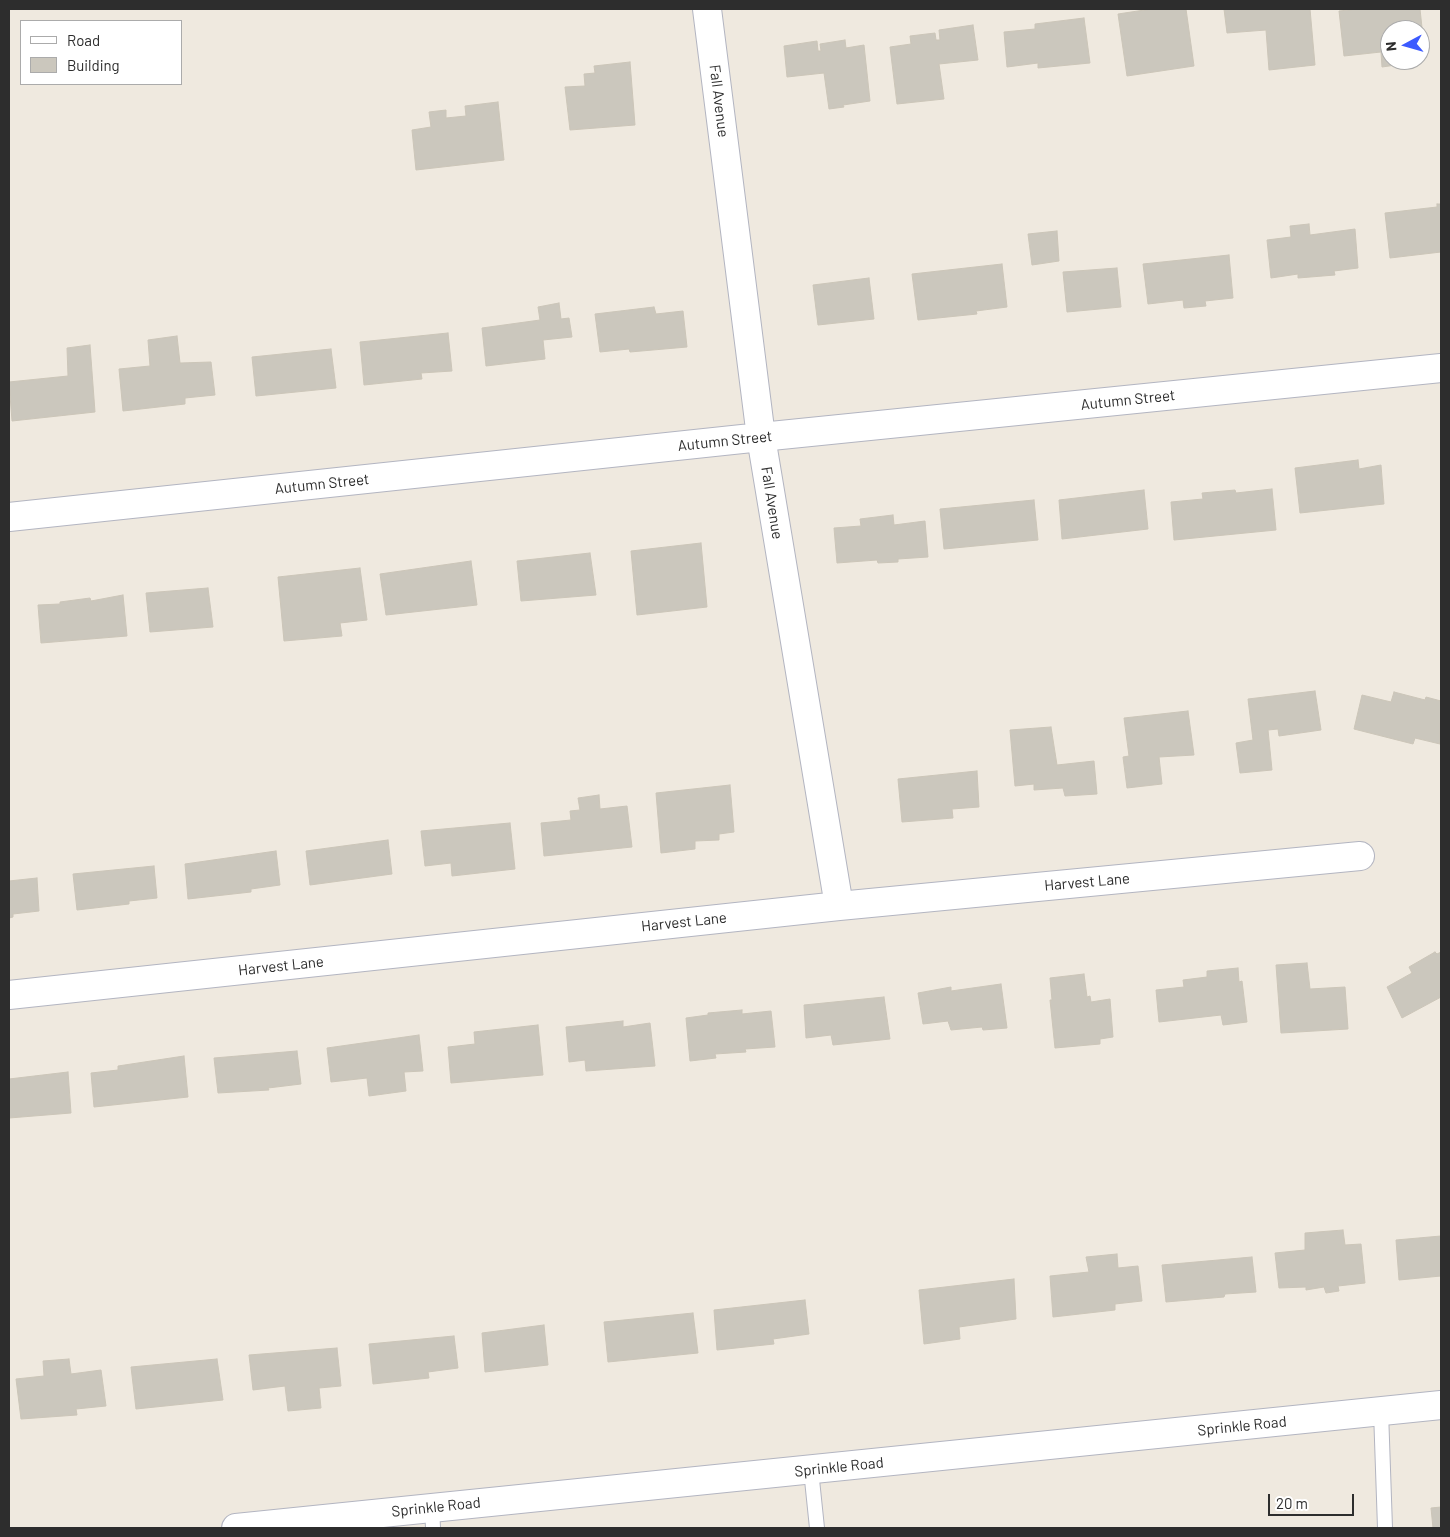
<!DOCTYPE html>
<html>
<head>
<meta charset="utf-8">
<style>
  body { margin:0 }
  #map { position:relative; width:1450px; height:1537px; overflow:hidden; background:#efe9df; font-family:Barlow,sans-serif }
  canvas { display:block }
  .frame { position:absolute; inset:0; border:10px solid #2d2d2d; pointer-events:none }
  .legend { position:absolute; left:20px; top:20px; width:162px; height:65px; box-sizing:border-box; background:#fff; border:1px solid #ababab; margin:0; padding:6px 9px; list-style:none; font-size:15px; color:#2d2d2d }
  .legend li { display:flex; align-items:center; gap:10px; height:25px }
  .legend b { width:25px; border:1px solid #ababab }
  .north { position:absolute; left:1380px; top:20px; width:50px; height:50px; box-sizing:border-box; background:#fff; border:1px solid #ababab; border-radius:50%; rotate:264deg; font-size:14px; font-weight:700; line-height:20px; text-align:center; color:#2d2d2d }
  .north::after { content:''; display:block; margin:auto; width:18px; height:22px; background:#3c5aff; clip-path:polygon(50% 0,100% 100%,50% 72%,0 100%) }
  .scale { position:absolute; left:1268px; top:1494px; width:86px; height:22px; box-sizing:border-box; border:2px solid #2d2d2d; border-top:0; padding-left:6px; font-size:15px; line-height:18px; white-space:nowrap; color:#2d2d2d; -webkit-text-stroke:4px #fff; paint-order:stroke }
</style>
</head>
<body>
<div id="map">
<canvas width="1450" height="1537"></canvas>
<div class="frame"></div>
<ul class="legend">
<li><b style="height:6px;background:#fff"></b>Road</li>
<li><b style="height:14px;background:#cbc7bd"></b>Building</li>
</ul>
<div class="north">N</div>
<div class="scale">20 m</div>
</div>
<script>
const ctx = document.querySelector('canvas').getContext('2d');
ctx.lineJoin = 'round';
function paint(path, color) {
  ctx.fillStyle = color;
  ctx.fill(path, 'evenodd');
}
function toPath(rows) {
  const path = new Path2D();
  for (const r of rows) {
    path.moveTo(r[0], r[1]);
    for (let i = 2; i < r.length; i += 2) path.lineTo(r[i], r[i + 1]);
  }
  return path;
}
function stroke(path, color, width, dash) {
  ctx.strokeStyle = color;
  ctx.lineWidth = width;
  ctx.lineCap = dash ? 'butt' : 'round';
  ctx.setLineDash(dash || []);
  ctx.stroke(path);
}
function label(font, color, halo, rows, align = 'center') {
  ctx.font = font + ' Barlow,sans-serif';
  ctx.lineWidth = 5;
  ctx.setLineDash([]);
  ctx.textBaseline = 'middle';
  ctx.strokeStyle = halo;
  ctx.fillStyle = color;
  for (const [text, x, y, turn = 0] of rows) {
    ctx.save();
    ctx.translate(x, y);
    ctx.rotate((+turn || 0) * Math.PI / 180);
    ctx.textAlign = isNaN(turn) ? turn : align;
    if (halo) ctx.strokeText(text, 0, 0);
    ctx.fillText(text, 0, 0);
    ctx.restore();
  }
}
const building = toPath([
  [1151,9,1186,9,1194,66,1127,76,1118,14,1151,9],
  [1224,9,1310,9,1315,65,1269,70,1266,30,1227,33,1224,9],
  [1357,9,1420,9,1424,46,1420,47,1420,30,1390,30,1390,60,1402,60,1403,64,1382,67,1381,52,1344,56,1339,11,1357,9],
  [1084,18,1090,63,1038,68,1038,63,1007,67,1004,32,1035,29,1035,24,1084,18],
  [973,25,978,60,939,64,944,99,897,104,890,47,911,44,910,36,935,33,936,40,940,40,939,30,973,25],
  [845,40,846,48,864,45,870,101,843,105,844,107,829,109,824,73,787,77,784,46,817,41,818,51,821,51,820,44,845,40],
  [630,62,635,125,570,130,565,87,585,86,584,74,595,73,594,66,630,62],
  [498,102,504,160,416,170,412,130,431,127,429,112,446,110,446,118,466,116,465,106,498,102],
  [1437,204,1441,204,1441,252,1390,258,1385,213,1437,207,1437,204],
  [1309,224,1310,235,1355,229,1358,268,1334,271,1335,275,1298,278,1298,274,1271,278,1267,240,1291,237,1290,226,1309,224],
  [1057,231,1059,261,1032,265,1028,234,1057,231],
  [1229,255,1233,298,1205,301,1206,306,1184,308,1183,300,1148,304,1143,264,1229,255],
  [1002,264,1007,307,976,311,977,314,918,320,912,274,1002,264],
  [1117,268,1121,307,1067,312,1063,272,1117,268],
  [869,278,874,319,818,325,813,285,869,278],
  [559,303,561,319,569,318,572,337,543,340,545,359,486,366,482,328,540,320,538,307,559,303],
  [654,307,656,314,683,311,687,347,630,352,629,349,600,352,595,314,654,307],
  [448,333,452,371,421,373,422,379,364,385,360,342,448,333],
  [177,336,180,363,211,362,215,395,185,398,185,404,123,411,119,369,150,366,148,340,177,336],
  [90,345,95,412,12,421,9,382,68,376,67,348,90,345],
  [331,349,336,388,256,396,252,357,331,349],
  [1358,460,1359,469,1381,465,1384,504,1300,513,1295,468,1358,460],
  [1272,489,1276,530,1174,540,1171,502,1203,499,1202,493,1235,490,1236,493,1272,489],
  [1144,490,1148,529,1062,539,1059,500,1144,490],
  [1034,500,1038,540,944,549,940,509,1034,500],
  [893,515,894,525,925,521,928,557,898,559,898,562,878,563,877,560,837,563,834,528,861,526,860,519,893,515],
  [701,543,707,607,637,615,631,551,701,543],
  [590,553,596,595,521,601,517,561,590,553],
  [471,561,477,605,386,615,380,574,471,561],
  [360,568,367,620,340,623,342,636,284,641,278,577,360,568],
  [208,588,213,627,150,632,146,593,208,588],
  [123,595,127,636,41,643,38,605,60,604,60,602,90,598,91,601,123,595],
  [1315,691,1321,730,1279,736,1278,729,1268,730,1272,770,1240,773,1236,743,1253,740,1248,699,1315,691],
  [1394,692,1425,700,1426,697,1441,701,1440,744,1415,738,1413,744,1354,729,1362,695,1391,702,1394,692],
  [1188,711,1194,755,1159,757,1162,784,1127,788,1123,757,1129,756,1124,718,1188,711],
  [1051,727,1057,765,1094,761,1097,794,1065,796,1063,788,1034,790,1034,784,1015,786,1010,730,1051,727],
  [977,771,979,807,952,809,953,818,902,822,898,779,977,771],
  [730,785,734,832,719,834,719,840,695,841,695,849,661,853,656,793,730,785],
  [599,795,600,809,627,806,632,847,544,856,541,823,571,820,570,811,580,810,578,798,599,795],
  [510,823,515,869,452,876,451,863,425,866,421,831,510,823],
  [388,840,392,874,310,885,306,851,388,840],
  [276,851,280,885,251,889,251,892,188,899,185,864,276,851],
  [154,866,157,898,129,901,129,904,77,910,73,874,154,866],
  [37,878,39,911,13,914,13,917,9,918,9,881,37,878],
  [1435,952,1437,954,1441,952,1441,997,1402,1018,1387,987,1412,973,1409,967,1435,952],
  [1307,963,1310,989,1345,987,1348,1029,1281,1033,1276,965,1307,963],
  [1238,968,1239,982,1242,981,1247,1022,1223,1025,1221,1015,1159,1022,1156,990,1184,987,1183,980,1207,977,1207,971,1238,968],
  [1084,974,1087,997,1090,996,1091,1002,1110,999,1113,1037,1100,1039,1100,1044,1055,1048,1050,1000,1052,1000,1050,978,1084,974],
  [1001,984,1007,1028,983,1030,982,1027,951,1030,948,1021,923,1024,918,993,951,987,951,991,1001,984],
  [884,997,890,1039,833,1045,831,1035,806,1038,804,1005,884,997],
  [742,1010,742,1014,771,1011,775,1047,745,1049,746,1052,715,1054,716,1058,690,1061,686,1018,708,1015,708,1013,742,1010],
  [623,1021,623,1027,650,1023,655,1066,586,1071,585,1060,569,1062,566,1027,623,1021],
  [538,1025,543,1075,451,1083,448,1047,475,1044,474,1032,538,1025],
  [419,1035,423,1071,404,1072,406,1091,369,1096,367,1078,331,1082,327,1048,419,1035],
  [297,1051,301,1084,268,1088,269,1090,218,1093,214,1058,297,1051],
  [184,1056,188,1097,94,1107,91,1073,118,1070,118,1066,184,1056],
  [68,1072,71,1113,9,1118,9,1079,68,1072],
  [1343,1230,1345,1245,1361,1244,1365,1283,1338,1286,1339,1291,1326,1293,1324,1287,1306,1290,1306,1287,1279,1288,1275,1253,1305,1250,1305,1233,1343,1230],
  [1441,1236,1441,1276,1399,1280,1396,1240,1441,1236],
  [1117,1254,1118,1268,1138,1266,1142,1301,1115,1304,1115,1310,1053,1317,1050,1276,1089,1272,1086,1257,1117,1254],
  [1252,1257,1256,1292,1225,1294,1224,1297,1166,1302,1162,1265,1252,1257],
  [1014,1279,1016,1319,959,1327,960,1339,924,1344,919,1290,1014,1279],
  [805,1300,809,1334,773,1339,774,1344,717,1350,714,1310,805,1300],
  [693,1313,698,1353,608,1362,604,1322,693,1313],
  [544,1325,548,1365,485,1372,482,1333,544,1325],
  [454,1336,458,1368,428,1372,429,1378,373,1384,369,1344,454,1336],
  [337,1348,341,1386,319,1388,321,1408,288,1411,285,1386,253,1390,249,1355,337,1348],
  [69,1359,71,1374,101,1370,106,1406,76,1409,77,1415,21,1419,16,1379,44,1376,43,1361,69,1359],
  [217,1359,223,1400,136,1409,131,1367,217,1359],
  [1441,1507,1441,1528,1433,1528,1431,1508,1441,1507]
]);
paint(building, '#cbc7bd');
stroke(building, '#cbc5b8', 1);
const lane = toPath([
  [1381,1411,1385,1528],
  [811,1470,817,1528],
  [432,1507,433,1528]
]);
const street = toPath([
  [707,9,761,437,839,906],
  [9,517,761,437,1441,368],
  [9,995,839,906,1360,856]
]);
const secondary = toPath([
  [236,1528,1441,1405]
]);
stroke(lane, '#b3b5c1', 16);
stroke(street, '#b3b5c1', 30);
stroke(secondary, '#b3b5c1', 30);
stroke(lane, '#fff', 14);
stroke(street, '#fff', 28);
stroke(secondary, '#fff', 28);
label('15px', '#2d2d2d', '#fff', [
  ["Fall Avenue",719,101,83],
  ["Autumn Street",1128,400,-6],
  ["Autumn Street",725,441,-6],
  ["Autumn Street",322,484,-6],
  ["Fall Avenue",772,503,81],
  ["Harvest Lane",1087,882,-5],
  ["Harvest Lane",684,922,-6],
  ["Harvest Lane",281,966,-6],
  ["Sprinkle Road",1242,1426,-6],
  ["Sprinkle Road",839,1467,-6],
  ["Sprinkle Road",436,1507,-6]
]);
</script>
</body>
</html>
